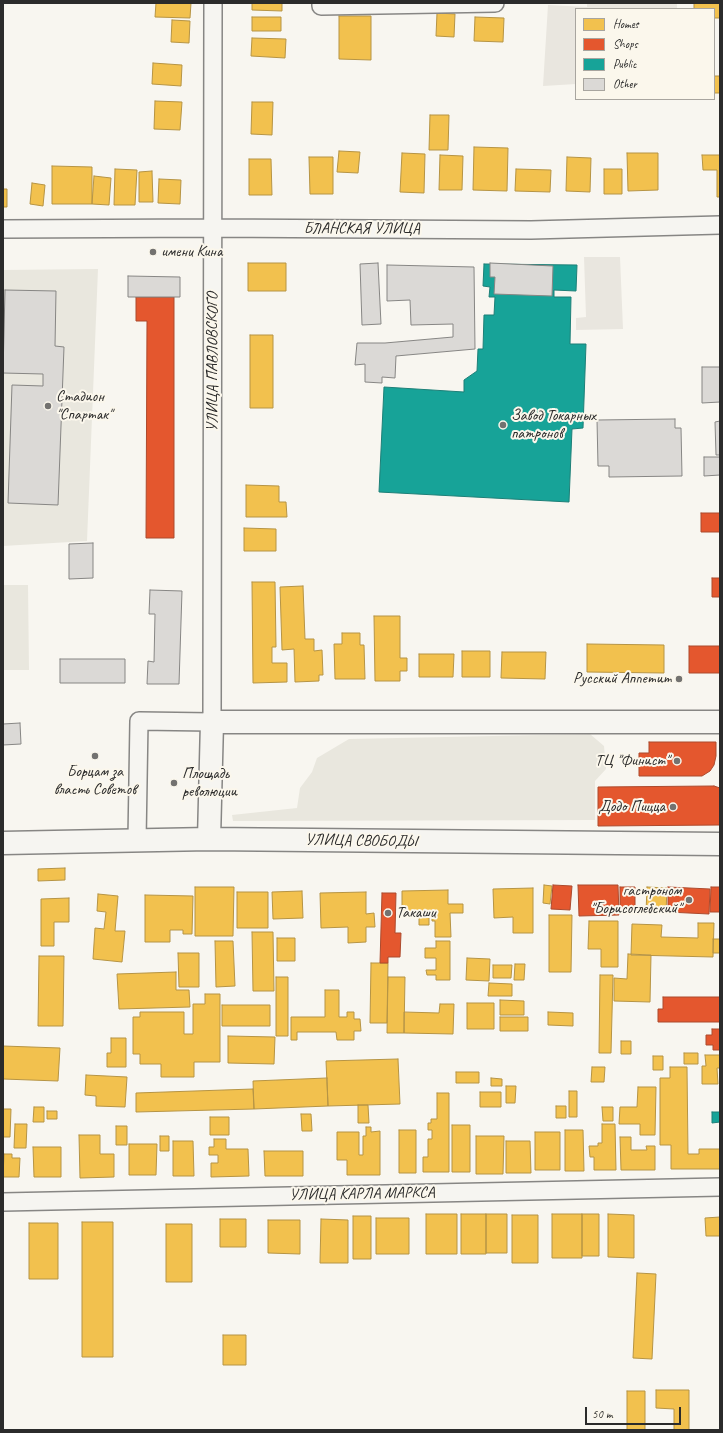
<!DOCTYPE html>
<html>
<head>
<meta charset="utf-8">
<style>
  body { margin:0 }
  #map { position:relative; width:723px; height:1433px; overflow:hidden; background:#f8f6f0; font-family:Caveat,sans-serif }
  canvas { display:block }
  .frame { position:absolute; inset:0; border:4px solid #2b2b2b; pointer-events:none }
  .legend { position:absolute; left:575px; top:8px; width:140px; height:92px; box-sizing:border-box; background:#fbf7ec; border:1px solid #a8a59f; margin:0; padding:5px 7px; list-style:none; font-size:12px; color:#2b2b2b }
  .legend li { display:flex; align-items:center; gap:8px; height:20px }
  .legend b { width:20px; border:1px solid #a8a59f }
  .scale { position:absolute; left:585px; top:1407px; width:96px; height:18px; box-sizing:border-box; border:2px solid #2b2b2b; border-top:0; padding-left:5px; font-size:12px; line-height:14px; white-space:nowrap; color:#2b2b2b; -webkit-text-stroke:3px #fbf7ec; paint-order:stroke }
</style>
</head>
<body>
<div id="map">
<canvas width="723" height="1433"></canvas>
<div class="frame"></div>
<ul class="legend">
<li><b style="height:11px;background:#f2c14e"></b>Homes</li>
<li><b style="height:11px;background:#e4572e"></b>Shops</li>
<li><b style="height:11px;background:#17a398"></b>Public</li>
<li><b style="height:11px;background:#dbd9d6"></b>Other</li>
</ul>
<div class="scale">50 m</div>
</div>
<script>
const ctx = document.querySelector('canvas').getContext('2d');
ctx.lineJoin = 'round';
function paint(path, color) {
  ctx.fillStyle = color;
  ctx.fill(path, 'evenodd');
}
function toPath(rows) {
  const path = new Path2D();
  for (const r of rows) {
    path.moveTo(r[0], r[1]);
    for (let i = 2; i < r.length; i += 2) path.lineTo(r[i], r[i + 1]);
  }
  return path;
}
function stroke(path, color, width, dash) {
  ctx.strokeStyle = color;
  ctx.lineWidth = width;
  ctx.lineCap = dash ? 'butt' : 'round';
  ctx.setLineDash(dash || []);
  ctx.stroke(path);
}
function label(font, color, halo, rows, align = 'center') {
  ctx.font = font + ' Caveat,sans-serif';
  ctx.lineWidth = 4;
  ctx.setLineDash([]);
  ctx.textBaseline = 'middle';
  ctx.strokeStyle = halo;
  ctx.fillStyle = color;
  for (const [text, x, y, turn = 0] of rows) {
    ctx.save();
    ctx.translate(x, y);
    ctx.rotate((+turn || 0) * Math.PI / 180);
    ctx.textAlign = isNaN(turn) ? turn : align;
    if (halo) ctx.strokeText(text, 0, 0);
    ctx.fillText(text, 0, 0);
    ctx.restore();
  }
}
paint(toPath([
  [587,3,677,3,677,9,576,9,576,84,543,86,548,5,587,7],
  [584,257,620,257,623,329,576,330,576,318,586,317]
]), '#e9e6df');
paint(toPath([
  [98,269,87,541,3,546,3,270],
  [3,585,28,585,29,670,3,670],
  [590,734,604,746,606,769,595,781,595,820,233,821,232,815,297,808,300,788,312,772,317,758,349,739]
]), '#e9e7de');
const homes = toPath([
  [156,3,191,3,190,18,155,17,156,3],
  [252,3,282,3,282,11,252,10,252,3],
  [694,3,720,3,720,18,714,18,714,9,694,9,694,3],
  [437,13,455,14,454,37,436,36,437,13],
  [339,16,371,16,371,60,339,59,339,16],
  [252,17,281,17,281,31,252,31,252,17],
  [475,17,504,18,503,42,474,41,475,17],
  [172,20,190,21,189,43,171,42,172,20],
  [252,38,286,39,285,58,251,56,252,38],
  [153,63,182,65,181,86,152,84,153,63],
  [714,76,720,76,720,93,714,93,714,76],
  [155,101,182,102,180,130,154,129,155,101],
  [252,102,273,102,272,135,251,134,252,102],
  [430,115,449,115,448,150,429,150,430,115],
  [474,147,508,148,507,191,473,190,474,147],
  [339,151,360,152,358,173,337,172,339,151],
  [402,153,425,154,424,193,400,192,402,153],
  [627,153,658,153,658,190,628,191,627,153],
  [440,155,463,156,462,190,439,190,440,155],
  [702,155,720,155,720,197,717,197,717,170,703,170,702,155],
  [309,157,333,157,333,194,310,194,309,157],
  [567,157,591,158,590,192,566,191,567,157],
  [249,159,271,159,272,195,249,195,249,159],
  [52,166,92,167,92,204,52,204,52,166],
  [115,169,137,170,135,205,114,205,115,169],
  [516,169,551,170,550,192,515,191,516,169],
  [604,169,622,169,622,194,604,194,604,169],
  [152,171,153,202,139,202,139,172,152,171],
  [94,176,111,178,109,205,92,204,94,176],
  [159,179,181,180,180,204,158,203,159,179],
  [32,183,45,185,43,206,30,204,32,183],
  [3,189,7,189,7,207,3,207,3,189],
  [248,263,286,263,286,291,248,291,248,263],
  [250,335,273,335,273,408,250,408,250,335],
  [246,485,279,486,279,502,286,502,287,517,246,517,246,485],
  [244,528,276,529,276,551,244,551,244,528],
  [252,582,275,582,276,647,272,647,272,663,287,663,287,682,253,683,252,582],
  [303,586,305,639,314,639,314,651,322,650,323,675,319,675,319,681,295,682,294,649,282,650,280,587,303,586],
  [374,616,400,616,400,658,407,658,407,671,400,671,400,681,375,681,374,616],
  [342,633,360,633,360,645,364,645,365,679,335,679,334,644,342,644,342,633],
  [587,644,664,645,664,673,587,672,587,644],
  [462,651,490,651,490,677,462,677,462,651],
  [502,652,546,652,545,679,501,678,502,652],
  [419,654,454,654,453,677,419,677,419,654],
  [65,868,65,880,38,881,38,869,65,868],
  [544,885,552,886,550,904,543,903,544,885],
  [195,887,234,887,233,936,195,936,195,887],
  [647,887,667,888,666,913,646,913,647,887],
  [533,888,533,933,513,933,513,917,494,918,493,889,533,888],
  [448,890,448,904,463,904,463,913,450,913,451,937,435,937,435,921,432,921,432,913,429,913,429,925,419,925,419,915,402,915,402,891,448,890],
  [302,891,303,918,273,919,272,892,302,891],
  [237,892,268,892,268,928,237,928,237,892],
  [366,892,366,914,374,913,375,927,366,927,366,942,348,943,348,927,321,928,320,893,366,892],
  [98,894,118,896,115,931,125,931,122,962,93,959,95,928,104,929,106,912,97,911,98,894],
  [145,895,193,896,192,934,183,934,183,930,170,930,170,942,145,942,145,895],
  [69,898,69,922,54,922,54,946,41,946,41,899,69,898],
  [549,915,572,915,571,972,549,972,549,915],
  [589,921,618,921,618,967,601,967,601,949,588,949,589,921],
  [698,923,714,923,713,957,631,955,632,924,662,925,661,937,698,938,698,923],
  [252,932,273,932,274,991,253,991,252,932],
  [277,938,295,938,295,961,277,961,277,938],
  [713,939,720,939,720,953,713,953,713,939],
  [215,941,233,941,235,986,216,987,215,941],
  [436,941,450,941,450,980,436,980,436,975,427,975,426,970,436,970,436,958,425,958,425,948,436,948,436,941],
  [178,953,199,953,199,987,179,987,178,953],
  [628,954,651,955,650,1002,614,1001,614,978,627,979,628,954],
  [39,956,64,956,63,1026,38,1026,39,956],
  [467,958,490,959,489,981,466,980,467,958],
  [371,963,388,963,387,1023,370,1023,371,963],
  [515,964,525,964,524,980,514,980,515,964],
  [493,965,512,965,511,978,493,978,493,965],
  [176,972,176,990,189,990,190,1007,119,1009,117,974,176,972],
  [600,975,613,975,611,1053,599,1053,600,975],
  [276,977,288,977,288,1036,276,1036,276,977],
  [388,977,405,977,404,1033,387,1033,388,977],
  [489,983,512,984,512,996,488,996,489,983],
  [325,990,339,990,339,1017,347,1017,347,1012,354,1012,354,1019,360,1019,361,1031,354,1031,354,1040,337,1040,336,1032,297,1032,297,1040,291,1040,291,1017,325,1017,325,990],
  [205,994,220,994,220,1062,194,1062,194,1077,161,1077,161,1064,140,1064,140,1054,133,1054,133,1017,140,1017,140,1012,184,1012,184,1034,193,1034,193,1004,205,1004,205,994],
  [500,1000,524,1001,524,1015,500,1015,500,1000],
  [467,1003,494,1003,494,1029,467,1029,467,1003],
  [440,1004,454,1004,453,1034,404,1033,404,1012,439,1013,440,1004],
  [222,1005,270,1005,270,1026,222,1026,222,1005],
  [548,1012,573,1013,573,1026,548,1025,548,1012],
  [500,1017,528,1017,528,1031,500,1031,500,1017],
  [228,1036,275,1037,274,1064,228,1063,228,1036],
  [111,1038,126,1038,126,1067,107,1067,107,1053,111,1053,111,1038],
  [621,1041,631,1041,631,1054,621,1054,621,1041],
  [3,1046,60,1048,58,1081,3,1079,3,1046],
  [684,1053,698,1053,698,1064,684,1064,684,1053],
  [705,1055,720,1055,720,1068,717,1068,718,1084,702,1084,702,1066,706,1066,705,1055],
  [653,1056,663,1056,663,1070,653,1070,653,1056],
  [398,1059,400,1104,328,1106,326,1061,398,1059],
  [592,1067,605,1067,604,1082,591,1082,592,1067],
  [670,1067,687,1067,688,1154,699,1154,699,1149,720,1149,720,1169,671,1169,671,1145,660,1145,660,1078,670,1078,670,1067],
  [456,1072,479,1072,479,1083,456,1083,456,1072],
  [86,1075,127,1077,125,1107,96,1106,96,1096,85,1095,86,1075],
  [327,1078,328,1106,254,1109,253,1081,327,1078],
  [491,1078,502,1079,502,1086,491,1086,491,1078],
  [506,1086,516,1086,515,1103,506,1103,506,1086],
  [638,1087,656,1087,655,1135,640,1135,640,1124,619,1124,620,1107,637,1107,638,1087],
  [253,1089,254,1109,136,1112,136,1093,253,1089],
  [569,1091,577,1091,577,1117,569,1117,569,1091],
  [480,1092,501,1092,501,1107,480,1107,480,1092],
  [437,1093,449,1093,449,1172,423,1172,423,1157,428,1157,428,1139,432,1139,432,1130,428,1130,428,1123,431,1123,431,1119,437,1119,437,1093],
  [358,1105,368,1105,369,1123,358,1123,358,1105],
  [556,1106,566,1106,566,1118,556,1118,556,1106],
  [34,1107,44,1107,44,1122,33,1122,34,1107],
  [602,1107,613,1107,613,1121,603,1121,602,1107],
  [3,1109,11,1109,10,1137,3,1137,3,1109],
  [47,1111,57,1111,57,1119,47,1119,47,1111],
  [301,1114,311,1114,312,1131,302,1131,301,1114],
  [210,1117,229,1117,229,1135,210,1135,210,1117],
  [15,1124,27,1124,26,1148,14,1148,15,1124],
  [602,1124,615,1124,616,1170,594,1170,594,1157,590,1157,589,1146,598,1146,598,1143,602,1143,602,1124],
  [452,1125,470,1125,470,1172,452,1172,452,1125],
  [116,1126,127,1126,127,1145,116,1145,116,1126],
  [366,1127,371,1127,371,1132,380,1131,380,1175,347,1175,347,1160,337,1160,337,1132,359,1132,359,1155,363,1155,363,1136,366,1136,366,1127],
  [399,1130,416,1130,416,1173,399,1173,399,1130],
  [565,1130,583,1130,584,1171,565,1171,565,1130],
  [535,1132,560,1132,560,1170,535,1170,535,1132],
  [79,1135,100,1135,100,1154,114,1154,114,1177,80,1178,79,1135],
  [160,1136,169,1136,169,1151,160,1151,160,1136],
  [476,1136,504,1136,503,1174,476,1174,476,1136],
  [620,1137,631,1137,631,1150,647,1150,646,1146,655,1146,655,1170,621,1170,620,1137],
  [214,1139,226,1139,226,1149,248,1149,249,1176,211,1177,211,1163,218,1163,218,1155,209,1155,209,1147,214,1147,214,1139],
  [173,1141,193,1141,194,1176,173,1176,173,1141],
  [506,1141,530,1141,531,1173,506,1173,506,1141],
  [129,1144,157,1144,156,1175,129,1175,129,1144],
  [33,1147,61,1147,61,1177,34,1177,33,1147],
  [264,1151,303,1151,303,1176,265,1176,264,1151],
  [4,1154,12,1154,12,1158,20,1158,19,1177,3,1177,4,1154],
  [426,1214,457,1214,457,1254,426,1254,426,1214],
  [461,1214,486,1214,486,1254,461,1254,461,1214],
  [486,1214,507,1214,507,1253,486,1253,486,1214],
  [552,1214,582,1214,582,1258,552,1258,552,1214],
  [582,1214,599,1214,599,1256,582,1256,582,1214],
  [608,1214,634,1215,634,1258,608,1257,608,1214],
  [512,1215,538,1215,538,1263,512,1263,512,1215],
  [353,1216,371,1216,371,1259,353,1259,353,1216],
  [720,1217,720,1236,706,1236,705,1218,720,1217],
  [376,1218,409,1218,409,1254,376,1254,376,1218],
  [220,1219,246,1219,246,1247,220,1247,220,1219],
  [321,1219,348,1220,348,1263,320,1263,321,1219],
  [268,1220,300,1220,300,1254,268,1253,268,1220],
  [82,1222,113,1222,113,1357,82,1357,82,1222],
  [29,1223,58,1223,58,1279,29,1279,29,1223],
  [166,1224,192,1224,192,1282,166,1282,166,1224],
  [637,1273,656,1274,652,1359,633,1358,637,1273],
  [223,1335,246,1335,246,1365,223,1365,223,1335],
  [656,1390,689,1390,689,1430,674,1430,674,1409,656,1408,656,1390],
  [627,1391,645,1391,645,1430,627,1430,627,1391]
]);
paint(homes, '#f2c14e');
stroke(homes, '#b69444', 1);
const shops = toPath([
  [136,297,174,297,174,538,146,538,147,321,136,321,136,297],
  [701,513,720,513,720,532,701,532,701,513],
  [712,578,720,578,720,597,712,597,712,578],
  [689,646,720,646,720,673,689,673,689,646],
  [649,742,716,742,716,756,714,765,710,771,702,776,639,776,639,753,649,753,649,742],
  [714,786,720,788,720,825,598,826,598,787,714,786],
  [553,885,572,886,570,910,551,909,553,885],
  [578,885,618,885,619,915,579,916,578,885],
  [620,887,635,887,635,907,620,907,620,887],
  [668,887,710,889,709,914,668,912,668,887],
  [711,887,720,887,720,912,710,912,711,887],
  [382,893,396,893,395,933,401,933,400,957,388,957,388,963,380,963,382,893],
  [663,997,720,997,720,1022,658,1022,658,1009,663,1009,663,997],
  [712,1029,720,1029,720,1050,713,1050,713,1045,706,1045,706,1035,712,1035,712,1029]
]);
paint(shops, '#e4572e');
stroke(shops, '#ac4a2d', 1);
const public = toPath([
  [484,264,577,265,576,291,554,290,554,297,571,297,570,344,586,344,583,428,572,429,569,502,379,492,384,387,464,392,464,380,477,371,478,349,483,349,484,315,494,315,495,297,489,297,490,287,483,286,484,264],
  [712,1112,720,1112,720,1122,712,1123,712,1112]
]);
paint(public, '#17a398');
stroke(public, '#1d7f77', 1);
const building = toPath([
  [378,263,381,324,362,325,360,264,378,263],
  [490,263,553,266,552,296,494,294,495,277,490,277,490,263],
  [387,265,474,267,475,349,396,356,395,378,382,377,382,383,365,382,365,364,355,365,357,343,385,343,453,337,453,324,411,325,410,300,387,301,387,265],
  [128,276,180,277,180,297,128,297,128,276],
  [5,290,56,291,55,346,64,347,58,505,8,503,12,385,43,386,43,374,3,373,5,290],
  [702,367,720,367,720,402,702,403,702,367],
  [675,419,675,428,681,428,682,476,609,477,609,466,598,466,597,420,675,419],
  [720,421,720,455,716,455,715,422,720,421],
  [704,457,720,457,720,475,704,476,704,457],
  [93,543,93,578,69,579,69,544,93,543],
  [150,590,182,591,179,684,147,684,148,661,154,662,155,614,149,614,150,590],
  [60,659,125,659,125,683,60,683,60,659],
  [20,723,21,744,3,745,3,724,20,723]
]);
paint(building, '#dbd9d6');
stroke(building, '#878684', 1);
const minor = toPath([
  [321,3,321,6,495,3],
  [3,229,213,228,531,230,720,225],
  [137,840,139,721,212,722,213,3],
  [3,1202,720,1187]
]);
const major = toPath([
  [209,839,212,722,720,722],
  [3,843,209,839,720,844]
]);
stroke(minor, '#878684', 20);
stroke(major, '#878684', 25);
stroke(minor, '#f6f5f1', 17);
stroke(major, '#f6f5f1', 22);
for (const [x, y, r, color] of [
  [153,252,4,"#737270"],
  [48,406,4,"#737270"],
  [503,425,4,"#737270"],
  [679,679,4,"#737270"],
  [95,756,4,"#737270"],
  [677,761,4,"#737270"],
  [174,783,4,"#737270"],
  [673,807,4,"#737270"],
  [689,900,4,"#737270"],
  [388,913,4,"#737270"]
]) {
  const dot = new Path2D();
  dot.arc(x, y, r, 0, 2 * Math.PI);
  ctx.fillStyle = color;
  ctx.fill(dot);
  stroke(dot, '#fbf7ec', 1.5);
}
label('16px', '#2b2b2b', '#fbf7ec', [
  ["БЛАНСКАЯ УЛИЦА",362,229],
  ["УЛИЦА ПАВЛОВСКОГО",213,362,-90],
  ["УЛИЦА СВОБОДЫ",361,841,1],
  ["УЛИЦА КАРЛА МАРКСА",362,1194,-1]
]);
label('16px', '#2b2b2b', '#fbf7ec', [
  ["имени Кина",161,252],
  ["Стадион",56,397],
  ["\"Спартак\"",56,415],
  ["Завод Токарных",511,416],
  ["патронов",511,434],
  ["Русский Аппетит",671,679,"right"],
  ["ТЦ \"Финист\"",669,761,"right"],
  ["Борцам за",95,772,"center"],
  ["власть Советов",95,790,"center"],
  ["Площадь",182,774],
  ["революции",182,792],
  ["Додо Пицца",665,807,"right"],
  ["гастроном",681,891,"right"],
  ["\"Борисоглебский\"",681,909,"right"],
  ["Такаши",396,913]
], 'left');
</script>
</body>
</html>
